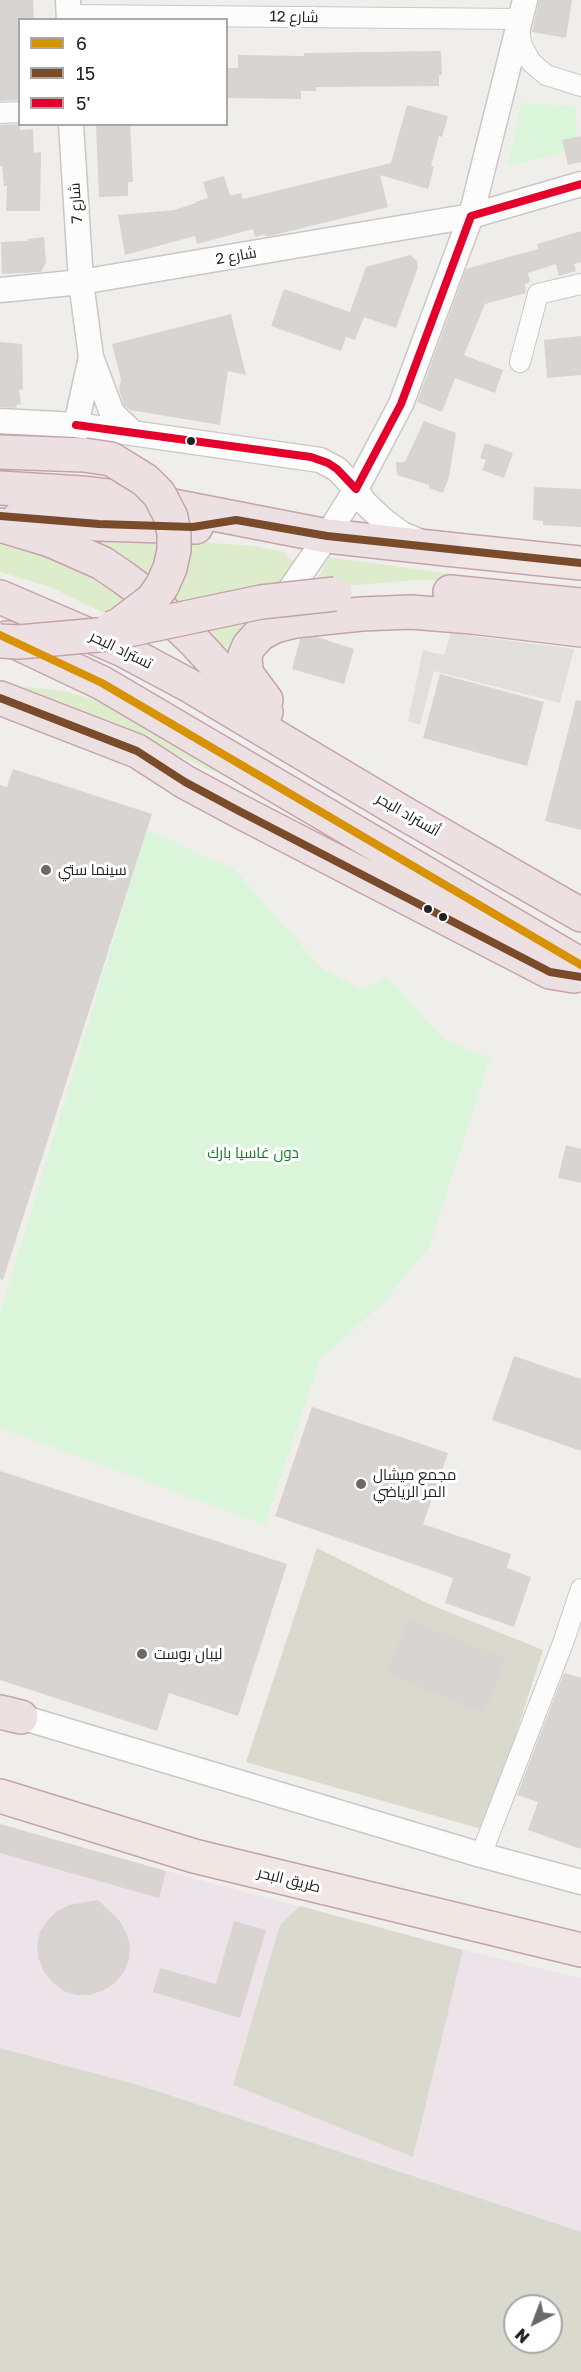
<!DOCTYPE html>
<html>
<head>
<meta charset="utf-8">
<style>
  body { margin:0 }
  #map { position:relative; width:581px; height:2372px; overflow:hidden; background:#f0eeeb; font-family:"Golos Text",sans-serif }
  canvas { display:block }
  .legend { position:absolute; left:18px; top:18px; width:210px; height:108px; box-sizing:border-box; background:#fff; border:2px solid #a7a7a7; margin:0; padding:8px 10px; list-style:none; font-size:18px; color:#222 }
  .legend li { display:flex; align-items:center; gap:12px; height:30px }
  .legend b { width:30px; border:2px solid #a7a7a7 }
  .north { position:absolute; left:503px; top:2294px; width:60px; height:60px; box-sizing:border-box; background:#fff; border:2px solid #a7a7a7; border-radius:50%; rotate:222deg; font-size:16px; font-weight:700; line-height:24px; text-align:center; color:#222 }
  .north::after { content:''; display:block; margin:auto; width:21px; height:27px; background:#6a6968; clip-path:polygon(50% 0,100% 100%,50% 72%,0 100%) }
</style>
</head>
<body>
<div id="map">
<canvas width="581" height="2372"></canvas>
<ul class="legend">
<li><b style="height:8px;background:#d79205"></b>6</li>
<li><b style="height:8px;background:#7a4b2a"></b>15</li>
<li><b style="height:8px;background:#e4002b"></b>5'</li>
</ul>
<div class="north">N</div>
</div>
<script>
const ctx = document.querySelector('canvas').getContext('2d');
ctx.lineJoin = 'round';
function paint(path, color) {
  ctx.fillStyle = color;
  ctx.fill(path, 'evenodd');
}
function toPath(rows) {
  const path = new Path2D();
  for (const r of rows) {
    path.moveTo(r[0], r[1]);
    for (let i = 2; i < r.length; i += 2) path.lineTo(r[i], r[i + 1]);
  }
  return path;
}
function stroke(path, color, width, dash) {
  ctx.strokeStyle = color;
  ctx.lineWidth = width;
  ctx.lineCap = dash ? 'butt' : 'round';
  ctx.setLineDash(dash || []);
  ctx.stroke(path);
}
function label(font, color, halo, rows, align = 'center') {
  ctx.font = font + ' "Golos Text",Cairo,sans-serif';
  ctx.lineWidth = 6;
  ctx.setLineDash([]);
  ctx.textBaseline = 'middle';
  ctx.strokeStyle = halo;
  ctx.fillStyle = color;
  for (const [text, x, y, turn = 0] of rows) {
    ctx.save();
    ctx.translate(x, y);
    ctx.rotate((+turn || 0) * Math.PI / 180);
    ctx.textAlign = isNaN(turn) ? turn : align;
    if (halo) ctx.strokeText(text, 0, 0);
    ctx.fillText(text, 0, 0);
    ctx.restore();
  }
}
paint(toPath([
  [0,1824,166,1871,463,1950,581,1978,581,2232,142,2086,0,2048]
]), '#ede4e9');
paint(toPath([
  [317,1548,429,1604,543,1650,485,1830,246,1762],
  [300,1906,463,1950,413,2157,233,2085,280,1925],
  [0,2048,142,2086,581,2232,581,2372,0,2372],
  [515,2306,551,2306,551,2342,515,2342]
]), '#d9d9cd');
paint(toPath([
  [52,532,255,546,284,552,294,563,236,670],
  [0,534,28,540,139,600,106,614,50,587,0,572],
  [329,557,523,584,415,580,312,589],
  [14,686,64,691,93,699,208,763,220,775,140,737]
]), '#ddeccb');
paint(toPath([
  [522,103,576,106,577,150,507,166],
  [147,830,235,870,322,969,362,989,387,977,444,1039,490,1058,430,1245,383,1303,320,1360,265,1525,0,1428,0,1313]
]), '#daf5da');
paint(toPath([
  [451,633,574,649,560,703,434,671,420,725,408,721,423,650,444,655]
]), '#e0dfde');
paint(toPath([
  [0,0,33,0,34,20,20,20,20,100,0,101],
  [539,0,572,0,566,38,532,32],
  [441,51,442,75,439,75,439,86,316,87,316,91,301,91,301,99,226,98,226,68,238,68,238,55,304,56,304,53],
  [407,105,448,116,442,137,439,136,431,166,434,167,428,189,380,175,388,207,270,236,265,236,265,234,255,237,253,229,197,244,195,236,125,255,118,215,174,210,196,203,195,202,208,198,203,182,224,176,230,196,241,193,243,199,391,163],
  [20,124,20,130,33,129,34,153,41,152,40,211,6,211,7,186,4,186,2,166,0,166,0,125],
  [96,124,130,124,133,182,128,182,128,196,99,197],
  [581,136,581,162,568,165,562,140],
  [581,231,581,262,574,264,576,271,559,276,556,264,528,273,530,282,525,284,526,293,485,304,464,355,503,370,495,393,455,378,442,412,417,402,466,269,538,249,537,244],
  [44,237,46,263,41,272,2,274,1,242,28,241,28,239],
  [410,255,417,261,418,267,396,328,364,317,355,340,346,337,341,351,271,326,284,289,350,312,366,267],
  [231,314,246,375,228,371,220,425,130,410,124,405,119,390,121,379,112,344],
  [581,336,581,375,547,378,544,340],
  [0,342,22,344,23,389,19,390,21,404,16,405,17,408,0,407],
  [424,421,456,433,449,477,443,493,429,488,429,485,397,475,396,462,405,462],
  [485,443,513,453,504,478,482,470,486,460,480,458],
  [534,487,581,489,581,527,543,525,543,521,533,520],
  [317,637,354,649,344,684,292,669,300,639],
  [440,674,544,702,527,766,423,738],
  [576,700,581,701,581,830,545,821],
  [13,769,152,814,3,1280,0,1279,0,785,7,787],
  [566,1145,581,1149,581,1183,558,1178],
  [514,1356,581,1379,581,1451,492,1420],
  [312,1407,448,1453,423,1524,511,1554,507,1568,531,1577,514,1627,445,1603,453,1578,275,1516],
  [0,1471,287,1564,238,1716,169,1693,157,1731,0,1680],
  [409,1619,506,1659,484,1713,386,1673],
  [564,1673,581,1678,581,1849,528,1830,538,1802,517,1795],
  [0,1824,166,1871,159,1898,0,1853],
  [98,1900,119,1920,126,1932,130,1945,129,1959,124,1972,115,1983,104,1990,91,1995,77,1995,64,1991,53,1983,44,1972,39,1960,37,1946,40,1932,47,1921,57,1911,69,1905],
  [234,1921,266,1930,240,2018,153,1992,160,1968,216,1984]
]), '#d7d4d2');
const minor = toPath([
  [69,15,520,19],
  [518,27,522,46,531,62,546,75,581,86],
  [0,113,20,112],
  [520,362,538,294,581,284],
  [481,1855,563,1643,581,1589]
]);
const tertiary = toPath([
  [68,0,69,20],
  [71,124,81,282,91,357,112,413,133,433],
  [0,290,81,282,471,216,581,184],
  [0,421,76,425,320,460,337,469,356,489,364,502,383,520,402,534,419,541],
  [76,425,91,357],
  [278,607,327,536,356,489,401,404,471,216,525,0],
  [6,1709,21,1717,481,1855,581,1882]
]);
const trunk = toPath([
  [446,549,581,563],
  [0,1796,194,1856,581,1950]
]);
const motorway = toPath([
  [0,452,84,455],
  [0,488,82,493,142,500,327,536,446,549],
  [20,517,99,524,196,527],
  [0,525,50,540,102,563,124,578,144,593,194,641,241,692,266,712],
  [450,592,581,605],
  [0,597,121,649,192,687,405,814,581,915],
  [7,638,102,683,581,965],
  [0,698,137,751,185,782,239,811,550,972,574,976],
  [266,700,246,673,245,655,249,646,260,634,275,626,295,621,361,614,411,612,472,617,581,630],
  [0,1712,21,1717]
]);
stroke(minor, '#c9c8c7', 22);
stroke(tertiary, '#c9c8c7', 27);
stroke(trunk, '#c5a2ac', 36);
stroke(motorway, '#c5a2ac', 36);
stroke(minor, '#fdfcfc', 20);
stroke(tertiary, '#fdfcfc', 24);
stroke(trunk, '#f0e6e4', 33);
stroke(motorway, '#ece0e2', 33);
const motorwayBridge = toPath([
  [84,455,111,459,145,480,159,494,171,517,174,534,174,550,170,568,162,586,152,600,119,625,111,628],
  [0,641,19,642,109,634,261,602,335,594]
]);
stroke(motorwayBridge, '#c5a2ac', 36, []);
stroke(motorwayBridge, '#ece0e2', 33);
stroke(toPath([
  [0,635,102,683,581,965]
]), '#d79205', 8);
stroke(toPath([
  [0,516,99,524,193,527,236,520,327,536,581,563],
  [0,698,137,751,185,782,239,811,550,972,581,977]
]), '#7a4b2a', 8);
stroke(toPath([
  [76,425,311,457,328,463,337,469,356,489,401,404,471,216,581,184]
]), '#e4002b', 8);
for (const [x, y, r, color] of [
  [191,441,5,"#222"],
  [46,870,6,"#6a6968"],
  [428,909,5,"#222"],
  [443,917,5,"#222"],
  [361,1484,6,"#6a6968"],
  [142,1654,6,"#6a6968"]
]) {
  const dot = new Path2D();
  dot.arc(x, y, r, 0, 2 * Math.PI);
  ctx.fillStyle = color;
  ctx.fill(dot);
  stroke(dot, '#fff', 2);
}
label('15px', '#222', '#fff', [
  ["شارع 12",294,17,1],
  ["شارع 7",76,203,-94],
  ["شارع 2",236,256,-10],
  ["تستراد البحر",121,650,26],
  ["أتستراد البحر",408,815,30],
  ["طريق البحر",289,1880,14]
]);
label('15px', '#222', '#fff', [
  ["سينما ستي",58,870],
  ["مجمع ميشال",373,1475],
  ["المر الرياضي",373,1492],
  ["ليبان بوست",154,1654]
], 'left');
label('15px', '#0c8416', '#fff', [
  ["دون غاسيا بارك",253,1153]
]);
</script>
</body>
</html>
